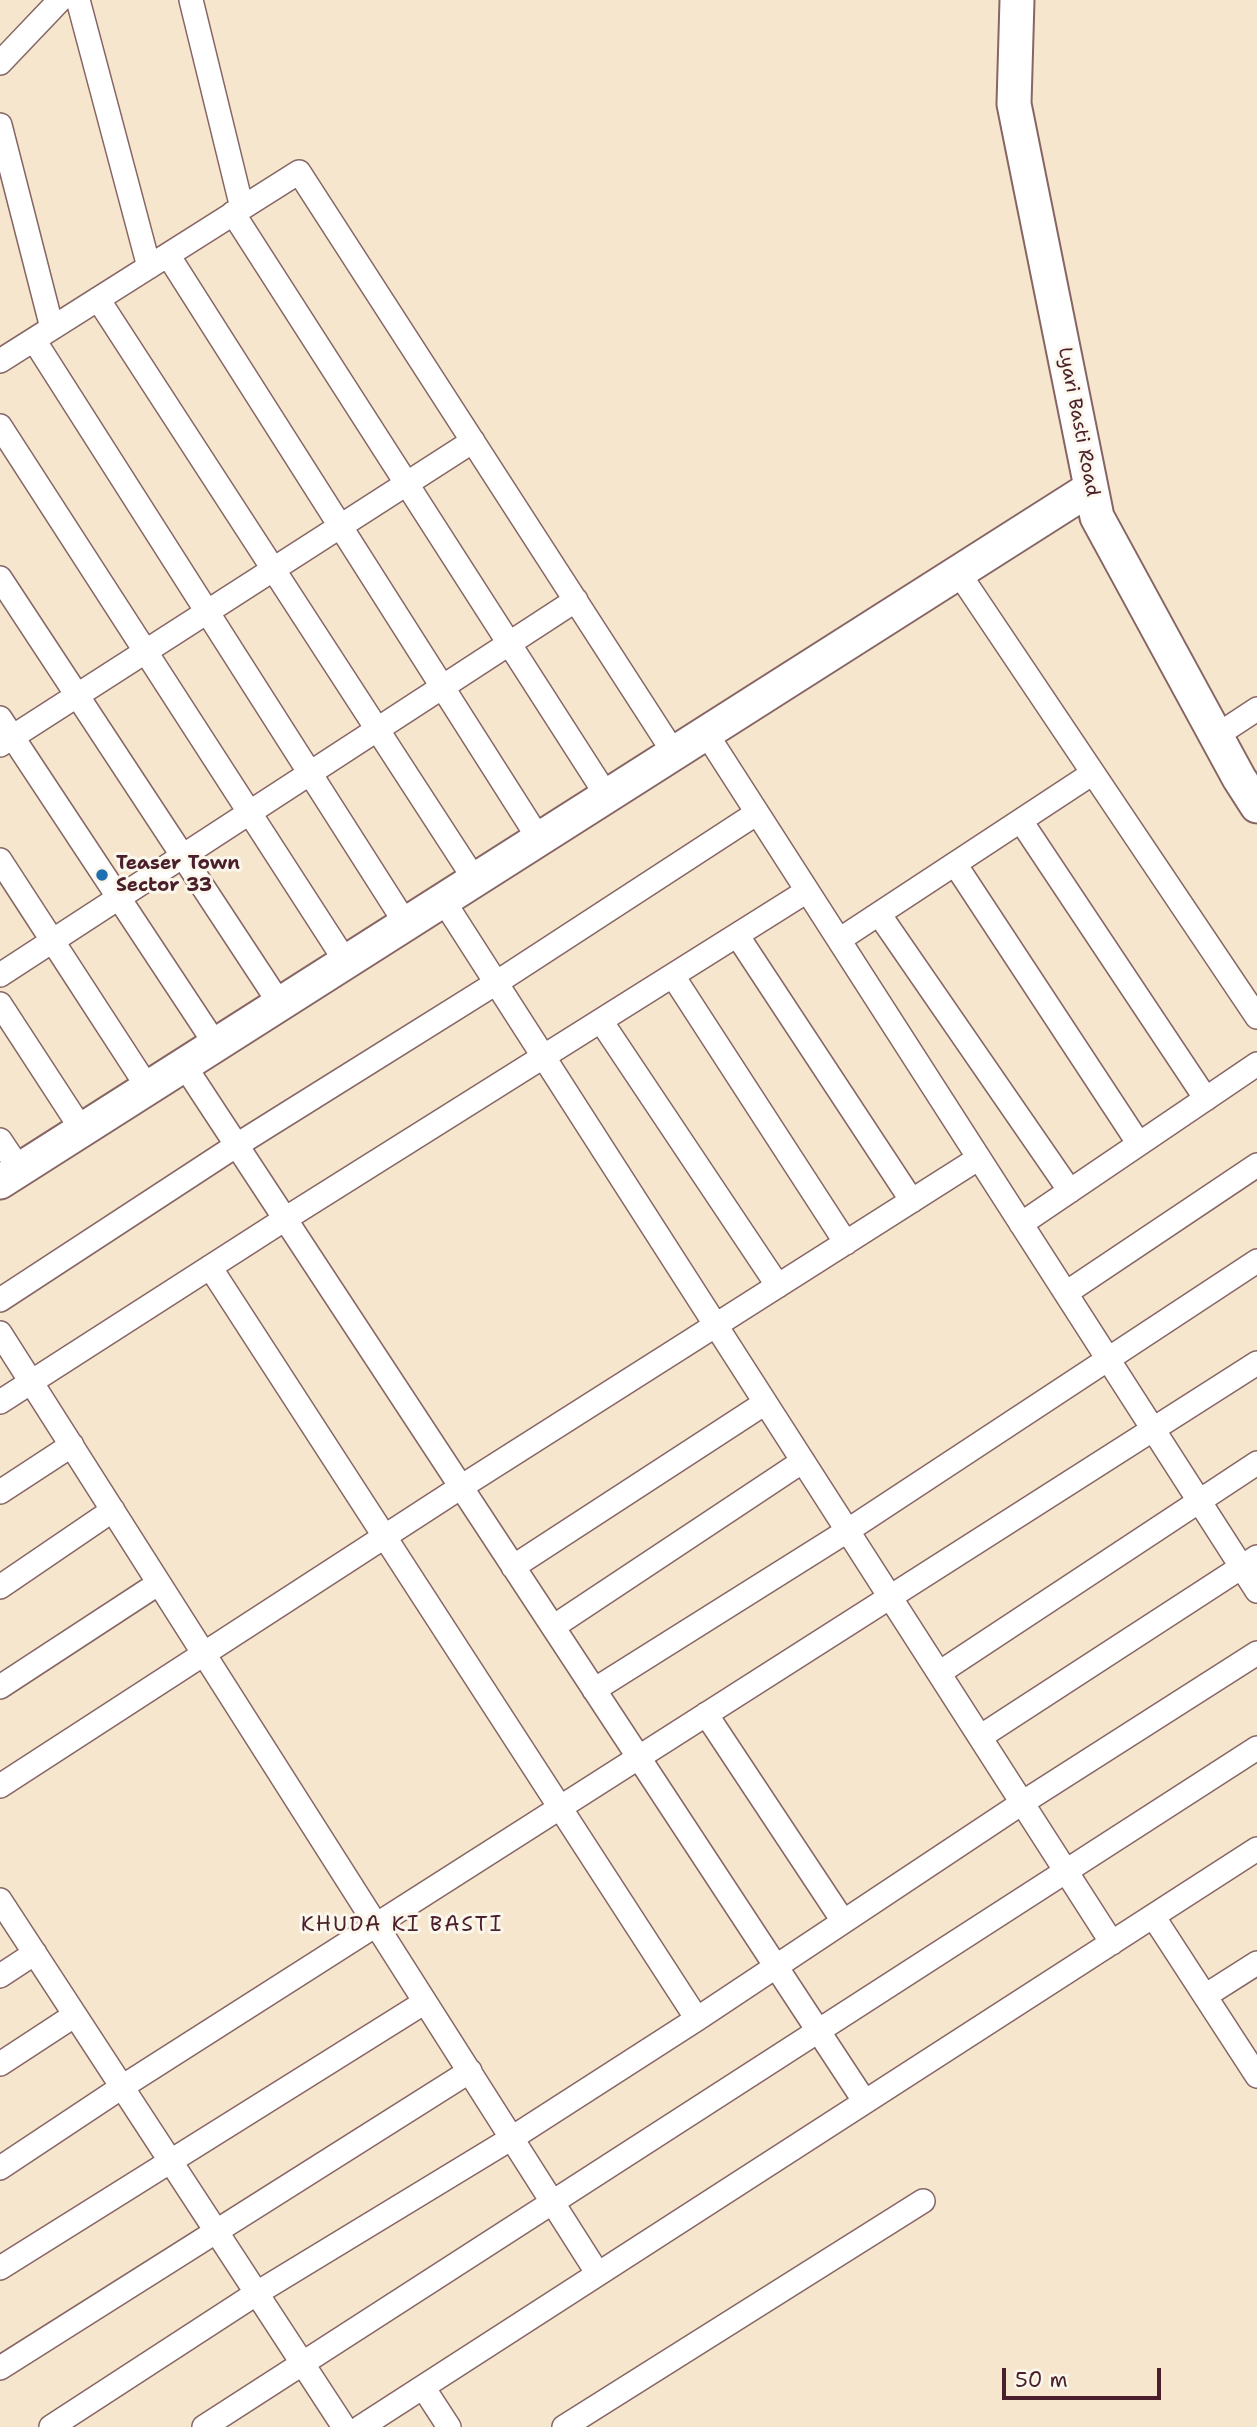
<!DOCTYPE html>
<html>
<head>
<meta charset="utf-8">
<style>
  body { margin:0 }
  #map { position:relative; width:1257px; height:2427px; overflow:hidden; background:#f6e6ce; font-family:"Shantell Sans",sans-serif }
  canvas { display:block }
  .scale { position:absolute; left:1002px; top:2368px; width:159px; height:32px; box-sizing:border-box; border:4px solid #4a1f2b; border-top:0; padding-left:9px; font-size:21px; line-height:24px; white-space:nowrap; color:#4a1f2b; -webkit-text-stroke:5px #fbf7ec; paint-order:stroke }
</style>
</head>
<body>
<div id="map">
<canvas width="1257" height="2427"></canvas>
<div class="scale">50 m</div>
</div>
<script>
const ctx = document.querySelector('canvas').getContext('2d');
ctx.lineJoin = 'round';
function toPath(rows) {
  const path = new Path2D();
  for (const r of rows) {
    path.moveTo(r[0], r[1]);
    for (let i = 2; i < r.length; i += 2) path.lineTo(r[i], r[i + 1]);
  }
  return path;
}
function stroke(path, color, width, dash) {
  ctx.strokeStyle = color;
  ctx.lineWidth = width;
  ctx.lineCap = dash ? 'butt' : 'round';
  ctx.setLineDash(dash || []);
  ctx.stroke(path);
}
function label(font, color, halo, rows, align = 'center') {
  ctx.font = font + ' "Shantell Sans",sans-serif';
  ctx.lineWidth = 6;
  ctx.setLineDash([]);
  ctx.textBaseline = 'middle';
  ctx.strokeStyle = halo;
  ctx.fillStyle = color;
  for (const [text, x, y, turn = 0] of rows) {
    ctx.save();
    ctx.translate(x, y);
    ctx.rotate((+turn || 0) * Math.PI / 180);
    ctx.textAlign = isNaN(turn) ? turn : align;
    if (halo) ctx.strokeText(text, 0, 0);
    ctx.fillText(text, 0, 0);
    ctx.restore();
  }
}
const street = toPath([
  [78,0,149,267],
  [191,0,242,208],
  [0,63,60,0],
  [0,125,52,328],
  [233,213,607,796],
  [168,255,539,839],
  [98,299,475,880],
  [34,340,406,924],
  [0,361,299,172,674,753],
  [0,426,346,962],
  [958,572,1257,1017],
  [0,578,280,1004],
  [0,718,216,1045],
  [706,733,1257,1591],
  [1216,736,1257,709],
  [0,745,473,441],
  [1021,821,1206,1099],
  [0,860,148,1088],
  [955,864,1139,1144],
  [443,900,1112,1943],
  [879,914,1070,1191],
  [737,935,912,1201],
  [839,940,1093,773],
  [0,975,576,600],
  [673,976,846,1243],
  [0,1004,82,1130],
  [601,1021,778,1286],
  [184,1065,865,2102],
  [0,1140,20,1170],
  [1021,1224,1257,1064],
  [210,1267,697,2019],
  [1066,1293,1257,1165],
  [0,1300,237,1145,496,983,757,813],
  [0,1333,598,2274],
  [0,1402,285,1219,807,891],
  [0,1492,72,1445],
  [513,1567,765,1403],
  [0,1587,113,1510],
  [553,1627,803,1461],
  [939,1673,1257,1463],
  [0,1687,159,1583],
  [594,1690,847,1531,1257,1261],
  [706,1714,843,1921],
  [980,1737,1257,1557],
  [0,1786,461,1487,979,1158],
  [0,1900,344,2427],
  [1153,1916,1257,2076],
  [0,1976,35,1953],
  [1205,1996,1257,1963],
  [0,2064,75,2015],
  [0,2168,122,2087,1257,1363],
  [0,2268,425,2002],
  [0,2368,470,2071],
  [423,2387,449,2427],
  [51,2427,257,2293,512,2138,697,2019,1022,1803,1257,1653],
  [204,2427,1257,1748],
  [361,2427,1257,1849],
  [564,2427,923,2201]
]);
const secondary = toPath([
  [1017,0,1014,104,1097,517,1239,778,1257,806],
  [0,1182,1091,488]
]);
stroke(street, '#866564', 26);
stroke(secondary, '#866564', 37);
stroke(street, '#fff', 23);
stroke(secondary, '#fff', 33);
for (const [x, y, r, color] of [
  [102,875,7,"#1f6fb2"]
]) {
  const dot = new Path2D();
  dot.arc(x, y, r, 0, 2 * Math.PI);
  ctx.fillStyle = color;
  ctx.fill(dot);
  stroke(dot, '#fbf7ec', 2.5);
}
label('19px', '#4a1f2b', '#fbf7ec', [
  ["Lyari Basti Road",1078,422,79]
]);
label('bold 19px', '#4a1f2b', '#fbf7ec', [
  ["Teaser Town",116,864],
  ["Sector 33",116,886]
], 'left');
ctx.letterSpacing = '2px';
label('21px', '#4a1f2b', '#fbf7ec', [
  ["KHUDA KI BASTI",402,1926]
]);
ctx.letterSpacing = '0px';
</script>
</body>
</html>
